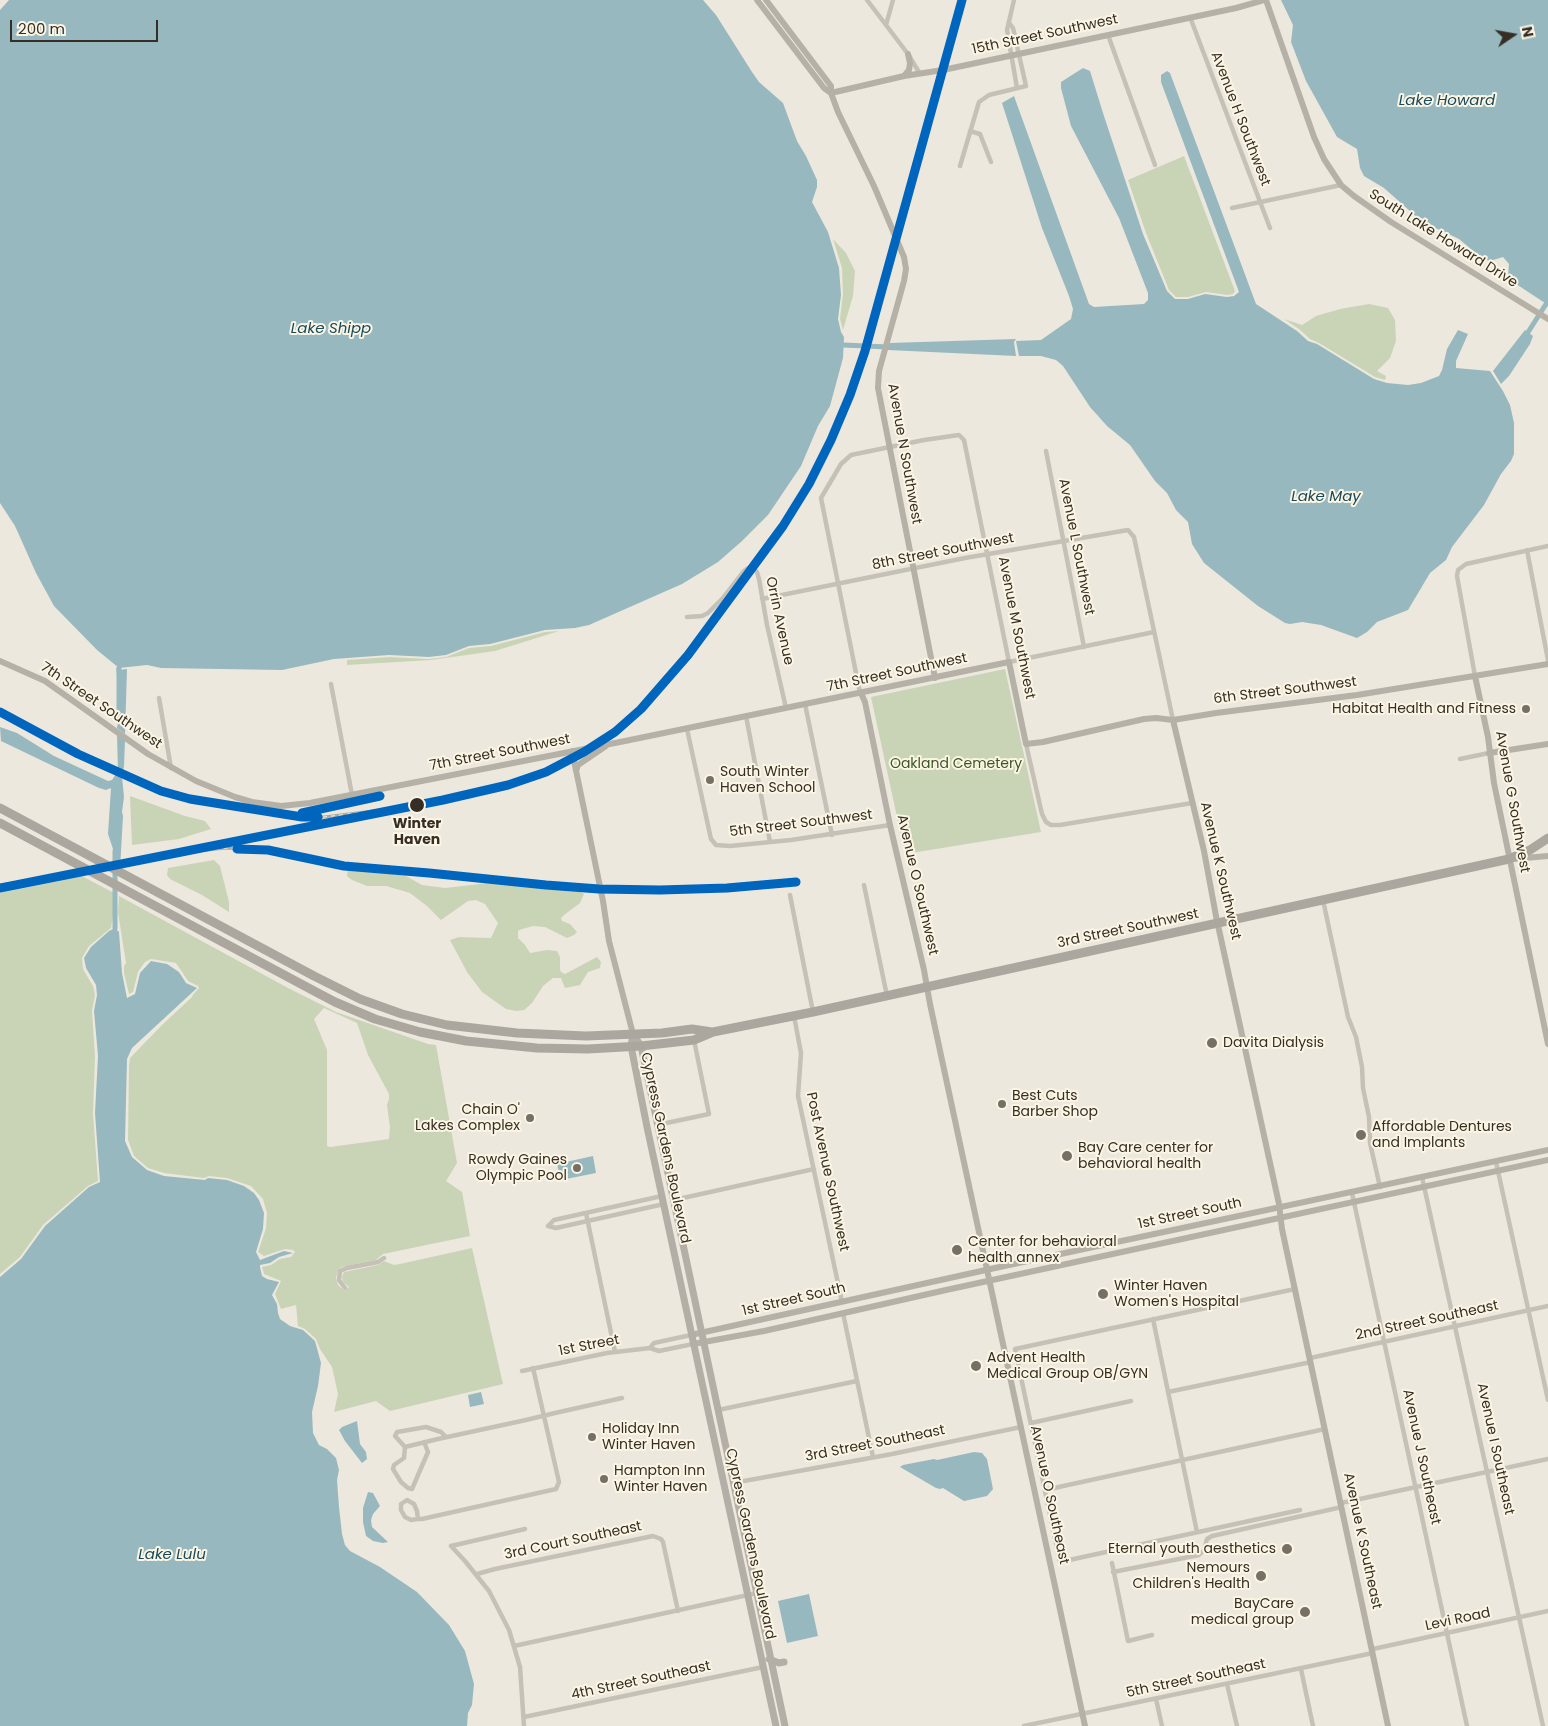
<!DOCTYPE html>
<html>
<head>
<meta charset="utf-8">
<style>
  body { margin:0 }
  #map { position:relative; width:1548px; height:1726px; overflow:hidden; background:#ede8dd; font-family:Poppins,sans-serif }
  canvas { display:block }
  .north { position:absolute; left:1488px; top:10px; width:50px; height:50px; -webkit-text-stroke:4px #fbf5e4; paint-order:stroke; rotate:78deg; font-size:14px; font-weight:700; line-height:20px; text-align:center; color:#362e25 }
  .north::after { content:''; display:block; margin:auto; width:18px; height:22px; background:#362e25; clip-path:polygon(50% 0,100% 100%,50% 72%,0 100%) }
  .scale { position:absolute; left:10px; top:20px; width:148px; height:22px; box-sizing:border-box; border:2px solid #362e25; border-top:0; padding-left:6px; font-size:15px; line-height:18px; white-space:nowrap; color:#362e25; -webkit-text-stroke:4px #fbf5e4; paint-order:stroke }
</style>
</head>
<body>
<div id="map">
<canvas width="1548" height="1726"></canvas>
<div class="north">N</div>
<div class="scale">200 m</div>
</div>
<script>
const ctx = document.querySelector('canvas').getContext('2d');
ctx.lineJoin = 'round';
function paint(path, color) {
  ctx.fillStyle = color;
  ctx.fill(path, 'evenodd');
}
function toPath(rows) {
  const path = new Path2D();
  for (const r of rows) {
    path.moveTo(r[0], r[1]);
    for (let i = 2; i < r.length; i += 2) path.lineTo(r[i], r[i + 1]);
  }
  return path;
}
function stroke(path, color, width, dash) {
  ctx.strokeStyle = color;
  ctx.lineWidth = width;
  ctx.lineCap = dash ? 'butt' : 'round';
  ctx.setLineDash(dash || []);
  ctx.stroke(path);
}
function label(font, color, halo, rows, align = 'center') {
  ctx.font = font + ' Poppins,sans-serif';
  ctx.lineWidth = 4;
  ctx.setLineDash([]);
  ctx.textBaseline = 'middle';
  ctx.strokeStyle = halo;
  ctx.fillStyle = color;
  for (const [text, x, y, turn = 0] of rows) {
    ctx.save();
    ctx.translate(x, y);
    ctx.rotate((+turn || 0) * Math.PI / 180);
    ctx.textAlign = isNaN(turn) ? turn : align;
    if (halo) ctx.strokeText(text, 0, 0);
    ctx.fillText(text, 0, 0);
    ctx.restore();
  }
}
paint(toPath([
  [1184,156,1235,291,1233,294,1227,295,1206,292,1188,297,1176,297,1169,290,1146,233,1128,180],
  [833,239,846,253,855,271,853,296,843,330,840,319,843,294,842,268],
  [1369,304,1388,308,1395,320,1396,341,1390,358,1377,371,1386,376,1385,380,1375,377,1319,343,1310,339,1299,329,1284,319,1302,325,1316,316,1340,309],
  [559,631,495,651,431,660,347,665,347,660,389,657,429,659,446,657,469,648,491,646,545,632],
  [1005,669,1041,832,905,854,871,697],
  [130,796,185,816,205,821,211,829,179,839,132,845],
  [214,860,220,866,229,902,229,912,202,895,170,879,167,875,168,868],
  [348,867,406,876,422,885,445,888,497,882,570,885,584,894,580,903,564,915,561,918,562,921,570,924,577,932,574,935,567,938,545,927,533,926,519,930,518,932,518,938,525,945,530,953,547,950,557,951,560,957,560,969,561,972,565,974,597,957,601,962,600,968,588,972,580,985,565,988,561,978,553,978,543,986,532,1003,524,1010,516,1011,506,1009,482,992,467,972,450,940,459,937,491,938,498,923,485,904,476,900,468,901,441,920,427,906,410,893,386,886,367,886,352,880,347,876],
  [78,874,114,893,114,910,111,928,89,946,82,958,83,969,93,986,95,995,92,1011,95,1056,93,1114,98,1181,88,1186,43,1225,20,1257,0,1274,0,893,59,881,65,876],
  [119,896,288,988,336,1012,428,1044,436,1045,457,1163,446,1181,462,1192,470,1236,383,1254,376,1260,342,1267,338,1270,336,1278,338,1285,345,1291,349,1287,343,1282,342,1277,344,1272,378,1265,384,1261,394,1265,400,1264,472,1248,503,1384,390,1411,376,1401,334,1412,338,1394,332,1367,320,1349,316,1339,305,1329,298,1326,296,1305,281,1309,275,1294,281,1281,264,1274,262,1267,271,1265,280,1259,291,1257,295,1252,293,1250,285,1249,264,1256,258,1252,266,1228,267,1213,263,1199,251,1186,227,1178,209,1176,204,1178,164,1173,148,1168,134,1156,128,1140,129,1065,130,1058,162,1025,192,997,192,996,199,988,198,986,188,981,176,963,151,959,145,962,138,972,133,992,129,994,124,973,124,966,126,963,118,912],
  [324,1008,357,1023,368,1055,389,1094,389,1099,387,1105,390,1127,389,1139,330,1147,327,1146,327,1050,314,1019]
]), '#c9d4b6');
paint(toPath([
  [9,0,703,0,716,15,752,72,759,82,783,103,797,141,806,156,817,180,817,187,812,202,828,232,839,268,841,295,838,319,841,332,844,337,843,358,830,406,818,426,801,466,768,515,742,541,718,562,682,584,589,625,575,628,545,630,490,644,469,646,446,655,429,657,389,655,334,659,282,670,161,668,147,665,119,668,97,650,54,606,36,573,15,526,0,503,0,10],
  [1281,0,1548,0,1548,305,1510,280,1508,278,1509,264,1503,257,1490,261,1483,259,1459,239,1438,229,1428,227,1384,188,1364,176,1360,168,1357,149,1337,137,1306,81,1291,42,1293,25],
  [1083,68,1090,71,1103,113,1143,234,1167,291,1175,299,1188,299,1205,294,1227,297,1234,296,1239,292,1161,82,1161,75,1167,71,1170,73,1256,304,1297,331,1308,341,1317,344,1374,379,1387,383,1408,385,1421,383,1439,376,1442,370,1447,349,1458,330,1468,334,1456,361,1456,368,1490,371,1503,391,1510,405,1514,423,1514,454,1511,461,1501,474,1484,505,1452,547,1446,560,1430,573,1408,610,1377,622,1367,632,1357,638,1321,625,1302,622,1290,624,1285,623,1258,606,1204,563,1192,544,1188,522,1176,510,1167,493,1155,481,1130,445,1107,426,1090,407,1063,366,1056,360,1041,356,1019,356,1016,341,1041,340,1071,319,1073,309,1069,296,1042,228,1002,103,1014,96,1089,304,1094,307,1144,304,1148,300,1148,293,1119,218,1071,126,1061,88,1061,82],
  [1525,330,1533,336,1530,344,1509,376,1501,384,1493,371],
  [1016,339,1014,342,1016,356,888,350,889,343],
  [116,668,119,670,127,669,125,734,117,728,120,711,119,687],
  [0,727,17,733,54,756,108,781,112,780,118,771,117,735,125,740,124,766,122,777,124,797,122,812,123,816,120,869,116,867,116,858,108,834,111,788,106,790,99,788,1,741],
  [115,928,119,932,122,973,127,998,135,994,140,973,151,961,167,964,179,972,186,983,197,988,132,1048,127,1059,125,1141,132,1157,147,1170,164,1176,205,1180,208,1178,227,1180,244,1186,254,1193,259,1200,264,1213,263,1229,256,1252,260,1260,284,1251,293,1253,279,1257,270,1263,260,1265,260,1267,262,1276,267,1279,279,1282,272,1295,277,1304,278,1313,280,1319,290,1326,303,1330,315,1341,321,1363,318,1386,312,1412,313,1433,319,1445,327,1449,336,1458,339,1470,337,1480,339,1507,342,1534,345,1545,350,1551,380,1567,417,1592,449,1625,465,1651,474,1684,472,1705,468,1713,467,1726,0,1726,0,1277,21,1259,45,1226,89,1187,100,1182,95,1113,98,1056,94,1011,97,995,96,985,86,968,84,958,91,947,109,931],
  [593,1156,596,1173,561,1180,557,1164],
  [481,1392,484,1404,470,1407,468,1395],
  [357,1421,360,1444,366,1452,367,1459,362,1463,345,1441,339,1430,342,1427],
  [974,1452,982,1453,987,1459,993,1489,987,1496,964,1501,943,1488,940,1489,936,1488,900,1467,903,1465,934,1459,937,1460],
  [368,1492,373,1493,380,1506,373,1514,371,1520,372,1527,388,1542,383,1543,373,1541,366,1536,363,1522,363,1508],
  [809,1594,818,1636,787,1643,778,1601]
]), '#98b8bf');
stroke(toPath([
  [1525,337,1546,304],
  [843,345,888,347],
  [119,720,119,668],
  [115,928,115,851]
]), '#98b8bf', 5);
stroke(toPath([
  [867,0,908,54,920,74],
  [1014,0,1007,30,1017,88],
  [1190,17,1270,228],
  [886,25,893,0],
  [1108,35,1155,165],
  [970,131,980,134,991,162],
  [960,166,979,102,989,95,1026,86,1013,28,1010,24],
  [1232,208,1341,185],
  [1046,451,1084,647],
  [1527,550,1548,660],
  [762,599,965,558,1128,530,1134,537,1173,720],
  [687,617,702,616,708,613,723,598,744,571,748,568,753,568,757,572,759,579,767,625,786,708],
  [1475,676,1457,576,1458,570,1466,564,1548,546],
  [331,684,352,795],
  [861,693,859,688,821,498,841,464,851,455,924,440,959,435,964,440,1009,662,1154,632],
  [159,698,171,768],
  [805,704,832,835],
  [746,716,770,842],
  [687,729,709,830,711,839,716,845,730,846,791,840,890,825],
  [1026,744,1042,814,1046,822,1051,825,1060,825,1192,803],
  [1460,759,1489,753],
  [864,885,887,996],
  [790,895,813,1012],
  [1323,900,1348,1017,1356,1037,1362,1067,1363,1088,1369,1117,1370,1143,1380,1187],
  [794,1016,801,1053,798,1096,842,1302],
  [657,1125,709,1114,694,1040],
  [1496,1162,1548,1400],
  [1422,1177,1543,1726],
  [1352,1193,1467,1726],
  [674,1200,814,1169],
  [586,1213,615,1352],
  [548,1226,554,1220,662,1196],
  [548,1226,556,1228,664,1204],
  [345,1288,339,1280,340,1271,347,1268,378,1262,384,1258],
  [1295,1289,1015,1349,1060,1562,1300,1510],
  [843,1313,873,1457],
  [1153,1319,1197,1532],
  [650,1348,654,1343,691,1335],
  [1310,1358,1548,1306],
  [522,1371,607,1353,650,1348,659,1351,693,1344],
  [1168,1392,1311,1362],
  [718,1410,857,1381],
  [1031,1423,1131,1401],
  [424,1442,428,1452,412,1489,408,1488,401,1482,393,1469,394,1465,404,1458,405,1447,438,1439,526,1420,555,1413,622,1398],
  [405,1447,395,1436,397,1432,426,1427,441,1432,446,1437],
  [733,1483,892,1454,1021,1427],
  [1045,1490,1325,1429],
  [1341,1503,1548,1459],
  [418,1519,411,1520,405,1517,401,1510,401,1504,407,1500,414,1504,417,1511,418,1519,422,1519,556,1489,559,1482,533,1368],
  [451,1546,465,1561,489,1591,509,1630,520,1667,524,1726],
  [451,1546,525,1529],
  [1112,1563,1128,1641,1152,1635],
  [1113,1572,1199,1555,1204,1550,1207,1539,1212,1536,1342,1507],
  [477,1574,495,1569,653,1536,661,1539,663,1542,678,1611],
  [514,1646,757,1593],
  [1373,1649,1548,1611],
  [1301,1669,1313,1726],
  [1227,1684,1237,1726],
  [1156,1699,1162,1726],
  [524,1717,763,1667],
  [1024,1726,1373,1653]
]), '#c6c1b7', 4.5);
stroke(toPath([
  [757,0,824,88,831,93],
  [766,0,831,86,831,93,838,112,874,186,904,257,906,269,904,281,879,371,878,388,935,678],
  [1266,0,1314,137,1324,159,1341,185,1354,196,1391,222,1548,319],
  [904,76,909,70,910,63,908,54],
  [831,93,904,76,943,70,1236,8,1264,0],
  [0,661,45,681,148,754,196,781,235,797,252,802,281,806,310,803,625,741,1009,662,1026,744,1043,742,1144,719,1156,718,1173,720,1216,713,1357,695,1548,664],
  [1475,676,1488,737,1494,783,1548,1044],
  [861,693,865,702,890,825,924,970,930,1004,1085,1726],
  [1173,720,1204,851,1216,916,1279,1204,1282,1229,1388,1726],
  [572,751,603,901,609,941,633,1034],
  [1489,753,1548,744],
  [576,771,578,765,606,746],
  [1513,859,1548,856],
  [691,1335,995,1268,1548,1150],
  [693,1344,764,1331,946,1290,1548,1160]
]), '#b6b1a7', 6);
stroke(toPath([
  [633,1034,641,1046,785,1726],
  [633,1034,631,1046,647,1127,776,1726],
  [769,1659,779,1663,784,1662]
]), '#b4afa6', 7);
stroke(toPath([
  [0,808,314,976,360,999,402,1014,447,1025,517,1033,586,1036,662,1033,692,1029,712,1032],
  [0,823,316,992,335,1002,375,1019,420,1032,466,1041,537,1048,588,1049,641,1046,694,1040,713,1032,813,1012,1509,859,1530,850,1548,838]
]), '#aca79e', 9);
const rail = toPath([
  [0,712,48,739,110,769,143,784,178,796,302,817,324,817,406,807],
  [301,813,380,796],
  [168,854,226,848,268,850,344,866,429,873,546,885,599,889,660,890,727,888,796,882],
  [0,885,92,870]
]);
stroke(rail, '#ada9a1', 3);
stroke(rail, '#fbf5e4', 1, [4]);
stroke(toPath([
  [0,712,78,754,161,791,190,799,302,817,318,817],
  [302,813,380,796],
  [237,849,268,850,344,866,429,873,546,885,599,889,660,890,727,888,796,882],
  [0,888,443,800,508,785,546,772,584,752,615,732,641,709,688,655,783,526,809,484,831,440,850,395,865,351,962,0]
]), '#0065bd', 9);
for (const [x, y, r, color] of [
  [1526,709,5,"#766f65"],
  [710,780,5,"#766f65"],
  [417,805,8,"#362e25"],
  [1212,1043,6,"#766f65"],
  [1002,1104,5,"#766f65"],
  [530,1118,5,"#766f65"],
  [1361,1135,6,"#766f65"],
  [1067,1156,6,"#766f65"],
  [577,1168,5,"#766f65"],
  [957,1250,6,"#766f65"],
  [1103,1294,6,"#766f65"],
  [976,1366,6,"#766f65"],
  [592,1437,5,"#766f65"],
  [604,1479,5,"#766f65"],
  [1287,1549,6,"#766f65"],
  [1261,1576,6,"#766f65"],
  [1305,1612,6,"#766f65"]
]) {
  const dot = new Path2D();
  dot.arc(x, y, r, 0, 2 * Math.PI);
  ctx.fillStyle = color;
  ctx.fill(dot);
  stroke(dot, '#fbf5e4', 2);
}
label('14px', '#362e25', '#fbf5e4', [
  ["15th Street Southwest",1045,35,-12],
  ["Avenue H Southwest",1240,119,69],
  ["South Lake Howard Drive",1443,239,32],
  ["Avenue N Southwest",904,454,80],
  ["Avenue L Southwest",1076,547,79],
  ["8th Street Southwest",943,552,-11],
  ["Orrin Avenue",779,621,78],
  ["Avenue M Southwest",1016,628,79],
  ["7th Street Southwest",897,673,-12],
  ["6th Street Southwest",1285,691,-7],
  ["7th Street Southwest",101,706,34],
  ["7th Street Southwest",500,753,-11],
  ["Avenue G Southwest",1512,802,80],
  ["5th Street Southwest",801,824,-7],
  ["Avenue K Southwest",1220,871,77],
  ["Avenue O Southwest",917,885,77],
  ["3rd Street Southwest",1128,929,-12],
  ["Cypress Gardens Boulevard",665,1148,78],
  ["Post Avenue Southwest",827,1172,78],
  ["1st Street South",1190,1214,-12],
  ["1st Street South",794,1300,-13],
  ["2nd Street Southeast",1427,1321,-12],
  ["1st Street",589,1346,-11],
  ["3rd Street Southeast",875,1444,-11],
  ["Avenue I Southeast",1495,1449,78],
  ["Avenue J Southeast",1421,1457,78],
  ["Avenue O Southeast",1049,1495,78],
  ["3rd Court Southeast",573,1541,-12],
  ["Avenue K Southeast",1362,1541,78],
  ["Cypress Gardens Boulevard",750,1544,78],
  ["Levi Road",1458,1620,-12],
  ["5th Street Southeast",1196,1679,-12],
  ["4th Street Southeast",641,1681,-12]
]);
label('14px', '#362e25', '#fbf5e4', [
  ["Habitat Health and Fitness",1516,709,"right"],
  ["South Winter",720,772],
  ["Haven School",720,788],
  ["Davita Dialysis",1223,1043],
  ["Best Cuts",1012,1096],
  ["Barber Shop",1012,1112],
  ["Chain O'",520,1110,"right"],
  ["Lakes Complex",520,1126,"right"],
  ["Affordable Dentures",1372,1127],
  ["and Implants",1372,1143],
  ["Bay Care center for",1078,1148],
  ["behavioral health",1078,1164],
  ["Rowdy Gaines",567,1160,"right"],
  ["Olympic Pool",567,1176,"right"],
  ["Center for behavioral",968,1242],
  ["health annex",968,1258],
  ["Winter Haven",1114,1286],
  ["Women's Hospital",1114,1302],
  ["Advent Health",987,1358],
  ["Medical Group OB/GYN",987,1374],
  ["Holiday Inn",602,1429],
  ["Winter Haven",602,1445],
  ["Hampton Inn",614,1471],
  ["Winter Haven",614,1487],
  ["Eternal youth aesthetics",1276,1549,"right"],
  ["Nemours",1250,1568,"right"],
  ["Children's Health",1250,1584,"right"],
  ["BayCare",1294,1604,"right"],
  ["medical group",1294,1620,"right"]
], 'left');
label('14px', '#3b5627', '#fbf5e4', [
  ["Oakland Cemetery",956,764]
]);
label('bold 14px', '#362e25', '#fbf5e4', [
  ["Winter",417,824],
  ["Haven",417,840]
]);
label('italic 15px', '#18495b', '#fbf5e4', [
  ["Lake Howard",1447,101],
  ["Lake Shipp",331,329],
  ["Lake May",1326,497],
  ["Lake Lulu",172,1555]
]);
</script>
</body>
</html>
